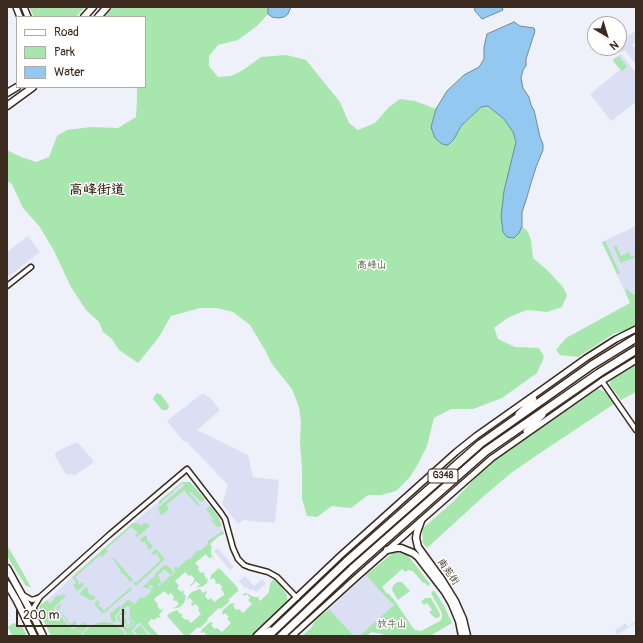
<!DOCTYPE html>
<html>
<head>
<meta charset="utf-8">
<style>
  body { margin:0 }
  #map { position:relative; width:643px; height:643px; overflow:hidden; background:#eef0fa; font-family:Pangolin,sans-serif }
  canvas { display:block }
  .frame { position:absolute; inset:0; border:8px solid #3b2a1e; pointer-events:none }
  .legend { position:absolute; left:16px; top:16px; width:130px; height:72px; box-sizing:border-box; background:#fff; border:1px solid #b1aaa5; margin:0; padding:5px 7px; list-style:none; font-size:12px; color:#3b2a1e }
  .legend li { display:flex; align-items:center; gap:8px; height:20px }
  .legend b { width:20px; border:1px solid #b1aaa5 }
  .north { position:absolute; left:587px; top:16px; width:40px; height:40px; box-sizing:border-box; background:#fff; border:1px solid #b1aaa5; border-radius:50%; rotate:142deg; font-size:11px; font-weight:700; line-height:16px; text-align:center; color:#3b2a1e }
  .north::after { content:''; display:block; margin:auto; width:14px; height:18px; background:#3b2a1e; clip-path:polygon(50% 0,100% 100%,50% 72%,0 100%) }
  .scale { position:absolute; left:16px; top:609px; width:108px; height:18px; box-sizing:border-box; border:2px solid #3b2a1e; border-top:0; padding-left:5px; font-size:12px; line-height:14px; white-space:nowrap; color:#3b2a1e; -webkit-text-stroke:3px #fff; paint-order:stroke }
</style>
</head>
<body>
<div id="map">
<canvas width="643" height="643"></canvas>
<div class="frame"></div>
<ul class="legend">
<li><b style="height:5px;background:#fff"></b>Road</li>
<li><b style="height:11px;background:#a7e6ad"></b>Park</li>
<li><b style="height:11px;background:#93c9f1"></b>Water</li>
</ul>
<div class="north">N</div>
<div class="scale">200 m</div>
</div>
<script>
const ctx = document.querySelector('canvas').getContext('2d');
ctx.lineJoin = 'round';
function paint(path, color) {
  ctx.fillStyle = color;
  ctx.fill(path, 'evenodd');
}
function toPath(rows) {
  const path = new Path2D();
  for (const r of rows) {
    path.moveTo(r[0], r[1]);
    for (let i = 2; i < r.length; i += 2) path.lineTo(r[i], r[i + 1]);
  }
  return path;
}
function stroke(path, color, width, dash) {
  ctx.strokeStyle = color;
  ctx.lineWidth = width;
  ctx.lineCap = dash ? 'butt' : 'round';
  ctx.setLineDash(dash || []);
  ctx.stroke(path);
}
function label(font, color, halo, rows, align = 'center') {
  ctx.font = font + ' Pangolin,"LXGW WenKai TC",sans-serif';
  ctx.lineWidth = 3;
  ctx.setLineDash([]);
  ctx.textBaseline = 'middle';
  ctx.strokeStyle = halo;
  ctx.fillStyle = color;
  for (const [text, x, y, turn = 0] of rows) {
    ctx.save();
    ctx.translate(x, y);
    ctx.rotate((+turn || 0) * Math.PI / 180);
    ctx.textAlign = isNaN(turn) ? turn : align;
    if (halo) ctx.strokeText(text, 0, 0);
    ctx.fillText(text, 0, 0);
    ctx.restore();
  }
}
paint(toPath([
  [634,32,635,33,636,32,636,42,632,45,636,49,636,65,625,50,622,52,619,48,619,42],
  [621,54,636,73,636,102,611,121,590,94,620,70,612,60],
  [636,226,636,300,630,303,602,242],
  [28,236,40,252,9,276,7,273,7,252],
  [203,393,212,400,220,410,197,430,248,455,253,477,279,480,275,523,243,520,238,524,222,504,228,485,186,441,184,442,167,421],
  [77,442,93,460,93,463,75,475,66,474,55,456,56,452],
  [182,482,190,482,210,506,218,516,223,532,132,614,152,636,64,636,47,600,114,539],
  [218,548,234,567,230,570,214,551],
  [366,575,379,590,394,605,359,636,354,636,329,609],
  [245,576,254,586,262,579,266,584,256,592,252,589,250,590,247,587,245,588,239,581],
  [635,622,636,622,636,623,615,636,617,634,615,630,620,627,625,623,628,627]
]), '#dadff4');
paint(toPath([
  [29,7,85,7,76,17,34,17],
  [114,7,268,7,268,14,257,26,238,40,218,45,209,56,209,66,218,77,231,76,243,70,261,57,286,55,306,60,340,102,349,123,358,130,375,123,389,107,400,99,415,101,436,109,431,127,454,139,461,126,481,107,488,106,504,119,513,132,516,142,519,233,522,226,528,232,531,240,533,258,548,271,563,287,567,295,562,307,547,312,527,310,509,317,494,328,498,339,515,347,539,348,544,357,537,373,502,398,473,409,451,409,434,418,427,446,419,462,410,477,396,491,381,495,368,495,351,508,332,506,317,517,307,516,302,499,302,468,300,442,301,423,299,407,292,389,272,364,265,350,250,325,233,312,217,308,200,308,171,316,159,337,138,363,119,350,112,339,103,332,99,322,86,310,71,287,54,251,40,227,23,208,12,184,7,181,7,150,21,157,36,162,49,157,57,136,67,130,91,127,118,128,136,117,137,98,137,87,145,87,145,17,104,17],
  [619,56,627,67,622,71,613,60],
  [605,241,620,273,617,274,602,242],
  [616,245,621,256,629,252,631,257,636,255,636,257,635,257,621,263,615,250,614,247],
  [627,289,632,294,636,295,636,326,628,330,615,333,578,357,560,355,556,350,566,338,630,303,625,290],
  [636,363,636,392,621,400,610,385,611,379],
  [598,389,605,392,614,404,543,451,511,473,485,495,427,548,423,543,422,529,454,501,479,474,493,461],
  [157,393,161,395,168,404,169,407,167,410,162,410,153,399,154,396],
  [182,482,190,482,205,499,201,502,191,492,189,493,199,504,198,506,184,490,166,505,169,509,162,515,161,515,159,513,160,511,158,508,185,485,182,483,174,490,174,491,162,501,162,502,160,504,158,502],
  [210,506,218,516,222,526,217,527,209,518,209,517,213,521,214,520,206,509],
  [133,523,138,523,141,526,144,523,146,524,147,523,150,526,137,537,135,535,138,532,137,531,136,531,131,527,106,549,108,551,102,557,100,555,75,577,79,582,78,583,79,585,82,582,84,585,77,591,73,585,76,582,72,577],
  [223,531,224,534,219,536,210,544,212,547,211,550,211,554,215,560,212,557,209,558,206,554,195,563,199,567,198,570,201,573,203,572,205,574,204,575,207,579,208,578,207,583,203,586,196,588,200,585,196,581,191,586,190,585,194,582,193,581,195,579,191,575,189,576,185,572,175,581,179,586,177,588,181,592,183,590,183,591,184,592,183,593,186,596,184,603,180,607,173,609,179,604,176,600,174,601,173,599,174,597,171,593,168,595,165,591,155,598,154,600,158,604,157,606,160,610,162,609,163,610,159,615,161,618,160,618,158,617,154,620,151,619,148,623,149,625,159,636,152,636,139,622,132,630,132,632,135,636,128,636,126,632,119,624,123,623,127,628,129,628,134,624,134,622,129,615,130,608,128,606,124,608,127,614,126,615,120,615,119,618,121,620,126,618,127,624,129,625,131,622,128,618,129,617,133,622,133,624,128,627,124,622,118,621,117,617,121,612,121,606,129,599,130,601,133,602,133,604,135,604,140,598,144,598,151,592,151,589,143,587,147,583,149,586,149,588,153,589,152,585,150,586,147,583,155,576,155,574,164,565,167,565,174,572,170,575,165,569,158,575,161,582,162,583,160,584,159,583,157,584,159,586,175,572,174,569,176,566,178,568,189,558,190,559,194,555,193,554,199,550,200,551,208,544,207,542,219,533],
  [145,535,147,537,147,541,153,546,149,550,147,547,148,546,144,541,142,543,140,540],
  [7,546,10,550,31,587,26,586,7,556],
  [156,549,164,558,164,560,136,586,133,582,134,581,136,583,161,560,157,555,158,555,157,553,154,555,151,553],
  [394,552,407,554,430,584,428,586,425,583,423,583,413,571,409,570,405,572,402,569,382,587,387,594,388,593,395,601,413,628,415,630,421,631,440,621,442,618,442,613,431,593,434,590,444,606,452,623,430,636,384,636,382,634,371,632,367,636,359,636,394,605,379,590,366,575],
  [114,558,133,580,130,582,126,576,121,573,120,569,113,559],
  [220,567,219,569,221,570,237,587,238,591,228,600,230,601,221,609,219,608,207,619,208,620,200,628,198,627,188,636,185,636,167,616,170,613,177,610,180,614,181,613,183,615,181,616,185,620,187,619,191,623,201,614,198,610,199,608,196,604,192,606,191,604,193,602,190,598,187,600,189,595,192,592,200,589,203,593,206,591,207,592,205,596,208,600,211,598,214,602,224,595,224,593,221,589,222,587,219,583,217,584,215,583,216,581,213,578,210,580,211,575],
  [273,579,279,583,287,595,287,602,250,636,207,636,204,632,202,633,200,632,202,631,201,630,210,622,211,623,212,622,213,623,211,625,215,629,217,628,222,632,231,623,227,619,229,617,225,613,223,615,222,613,223,612,222,611,231,603,232,604,233,603,235,604,233,606,236,610,239,609,243,613,252,604,248,600,250,598,247,594,244,596,243,594,246,593,254,597,257,597,260,596,258,598,260,601,269,592,270,584],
  [397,582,402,582,410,591,398,600,392,590,393,586],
  [86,587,89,590,87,592,92,596,93,595,96,598,91,601,89,599,79,594],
  [131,587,132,589,104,613,102,613,94,604,98,600,100,603,98,605,99,607,100,606,104,611],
  [63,594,65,595,67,595,55,606,54,610,72,629,75,628,82,623,84,622,86,623,87,627,80,636,51,636,39,611,40,605,47,600,49,603,51,603,53,601,55,597,59,595,61,596],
  [425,598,431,598,440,614,440,616,438,618,435,618,429,612,432,610,427,603,424,605,421,602],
  [60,604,61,606,58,609,71,624,75,621,77,624,74,626,71,626,57,609,56,608],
  [119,606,120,607,120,611,115,616,116,621,115,623,112,621,110,614],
  [329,609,354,636,302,636,311,628,315,621],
  [104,622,112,623,118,626,123,631,126,636,82,636,85,631,91,626,97,623],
  [13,623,22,626,27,636,12,636,8,627],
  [140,625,149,636,139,636,134,631]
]), '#a7e6ad');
const water = toPath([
  [268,7,291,7,288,14,284,17,278,18,272,17,268,14,268,7],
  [474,7,502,7,503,10,482,19,475,11,474,7],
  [514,22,520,26,534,28,535,31,526,59,526,66,523,70,521,78,523,88,529,97,531,105,534,110,540,137,543,144,543,150,536,167,531,183,527,197,522,212,522,226,519,233,514,238,507,237,503,232,501,216,504,191,516,142,513,132,504,119,488,106,481,107,461,126,454,139,448,145,442,144,435,138,431,127,436,109,447,91,464,75,479,67,484,59,484,47,487,34,514,22]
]);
paint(water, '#93c9f1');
stroke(water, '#70899d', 1);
const minor = toPath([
  [7,286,31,267],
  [602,381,636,430],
  [23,595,32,600,35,599,40,597,34,607,34,616],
  [40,597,109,535,187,469,221,513,225,519,233,548,238,559,244,565,249,567,268,572,277,577,297,598]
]);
const tertiary = toPath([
  [16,7,20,17],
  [24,7,28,17],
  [518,414,534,399],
  [526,431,543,415],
  [256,636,340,556,456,452,476,436,544,388,586,358,616,339,636,329],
  [262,636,270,630],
  [292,636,358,576,492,458,602,381,636,360]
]);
const secondary = toPath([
  [84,17,93,7],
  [98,17,107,7],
  [7,93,17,87],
  [7,106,33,87],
  [421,521,417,532,416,538,418,547,442,580,455,601,463,619,467,636],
  [387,550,396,548,401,548,413,553,418,557,445,592,452,604,459,621,462,636],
  [7,568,34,617,43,636],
  [7,584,17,601,34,636]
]);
const trunk = toPath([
  [268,636,346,562,480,444,592,365,636,338],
  [281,636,352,569,486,451,599,373,636,350]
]);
stroke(minor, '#3b2a1e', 7);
stroke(tertiary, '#3b2a1e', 8);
stroke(secondary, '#3b2a1e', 9);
stroke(trunk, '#3b2a1e', 10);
stroke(minor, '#fff', 4);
stroke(tertiary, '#fff', 5);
stroke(secondary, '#fff', 6);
stroke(trunk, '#fff', 7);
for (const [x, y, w] of [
  [443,476,30]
]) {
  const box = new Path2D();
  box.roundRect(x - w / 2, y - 7, w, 14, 3);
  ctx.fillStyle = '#fff';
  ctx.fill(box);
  stroke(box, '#3b2a1e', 1);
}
label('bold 9px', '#3b2a1e', null, [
  ["G348",443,476]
]);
label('10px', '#565942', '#fff', [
  ["高峰山",372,265],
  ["放牛山",392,624]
]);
label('10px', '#3b2a1e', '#fff', [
  ["南苑街",448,572,55]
]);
label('bold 14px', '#3b2a1e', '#fff', [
  ["高峰街道",97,190]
]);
</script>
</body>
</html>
